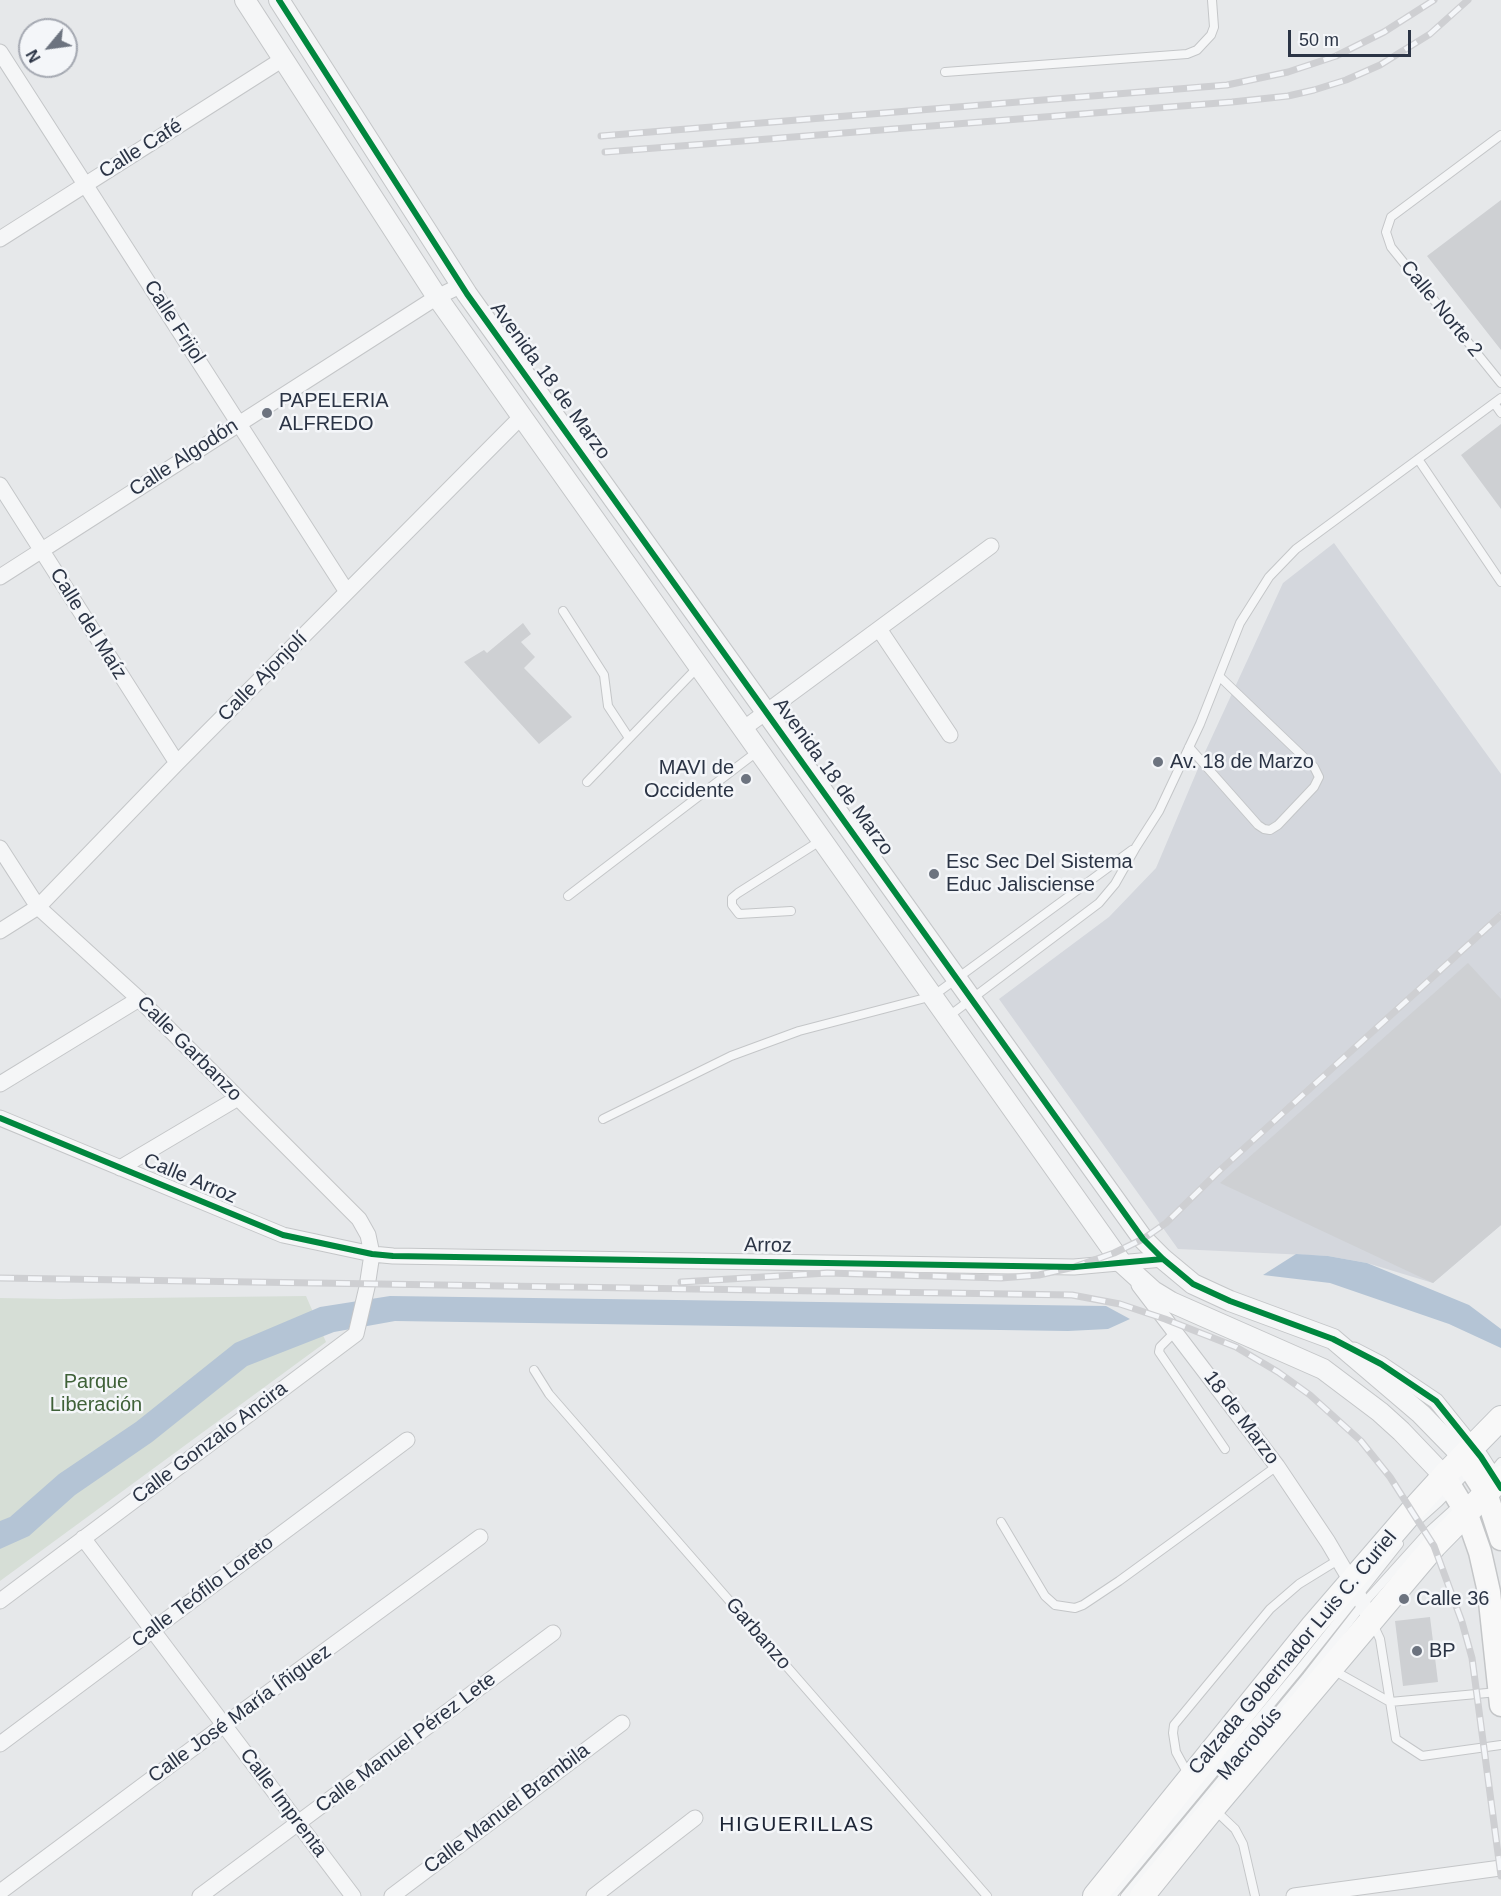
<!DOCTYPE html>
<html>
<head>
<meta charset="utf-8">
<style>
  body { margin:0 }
  #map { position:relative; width:1501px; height:1896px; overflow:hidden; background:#e6e8ea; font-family:Helvetica,sans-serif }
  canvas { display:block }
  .north { position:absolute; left:18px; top:18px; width:60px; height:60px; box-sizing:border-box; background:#f4f6f9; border:2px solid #a4a8b1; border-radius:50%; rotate:241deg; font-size:16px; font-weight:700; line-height:24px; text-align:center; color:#2b3445 }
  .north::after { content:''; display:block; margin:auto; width:21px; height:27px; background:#6c737f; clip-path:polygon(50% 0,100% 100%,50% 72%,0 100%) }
  .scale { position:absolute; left:1288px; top:30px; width:123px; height:27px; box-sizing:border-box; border:3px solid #2b3445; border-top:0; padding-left:8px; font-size:18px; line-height:21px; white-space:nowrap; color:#2b3445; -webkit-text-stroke:4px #f4f6f9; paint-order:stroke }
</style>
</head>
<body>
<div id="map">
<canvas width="1501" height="1896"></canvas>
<div class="north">N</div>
<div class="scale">50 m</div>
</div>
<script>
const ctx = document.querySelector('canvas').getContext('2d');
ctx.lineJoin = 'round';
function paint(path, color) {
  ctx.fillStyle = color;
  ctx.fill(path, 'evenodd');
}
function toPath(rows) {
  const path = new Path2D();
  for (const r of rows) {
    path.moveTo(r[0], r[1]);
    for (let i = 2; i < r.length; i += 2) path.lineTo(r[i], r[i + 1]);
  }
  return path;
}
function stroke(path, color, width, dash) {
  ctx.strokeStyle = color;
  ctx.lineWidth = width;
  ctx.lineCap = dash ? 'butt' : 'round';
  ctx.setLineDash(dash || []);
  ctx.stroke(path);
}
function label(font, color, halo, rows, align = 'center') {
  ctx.font = font + ' Helvetica,sans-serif';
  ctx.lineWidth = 5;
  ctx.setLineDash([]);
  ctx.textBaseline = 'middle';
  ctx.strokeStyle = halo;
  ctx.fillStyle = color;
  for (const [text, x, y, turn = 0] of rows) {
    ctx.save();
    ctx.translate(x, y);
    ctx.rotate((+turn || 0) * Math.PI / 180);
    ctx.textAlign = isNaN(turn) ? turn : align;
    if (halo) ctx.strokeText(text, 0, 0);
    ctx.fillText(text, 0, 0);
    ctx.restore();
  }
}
paint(toPath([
  [1334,543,1501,774,1501,1225,1433,1283,1367,1263,1328,1256,1178,1249,999,999,1109,917,1156,868,1205,752,1283,583]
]), '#d4d7dd');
paint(toPath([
  [306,1296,326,1342,0,1581,0,1298,60,1299]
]), '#d6ded6');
paint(toPath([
  [1296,1254,1328,1256,1367,1263,1469,1305,1501,1329,1501,1348,1449,1324,1330,1283,1263,1275],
  [390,1296,1106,1306,1130,1319,1108,1329,1068,1331,395,1321,334,1332,247,1366,152,1442,75,1495,29,1536,0,1549,0,1521,10,1517,59,1474,136,1422,235,1343,320,1307]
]), '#b4c4d5');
paint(toPath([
  [1501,200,1501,350,1427,256],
  [1501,424,1501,509,1461,455],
  [523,623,531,634,521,642,535,657,524,668,572,717,539,744,464,662,484,650,487,653],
  [1468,963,1501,999,1501,1225,1433,1283,1220,1183],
  [1430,1617,1438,1682,1403,1686,1395,1621]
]), '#ced0d3');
const service = toPath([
  [945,72,1187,54,1197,50,1211,35,1214,27,1212,0],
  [1501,135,1391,217,1386,232,1391,247,1501,383],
  [1494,403,1501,413],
  [1418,459,1501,582],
  [563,611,604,675,608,706,629,738],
  [1189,747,1258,825,1264,829,1270,830,1278,825,1314,787,1319,777,1314,767,1219,676],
  [587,782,698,667],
  [568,896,758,751],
  [791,911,739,914,732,905,732,898,738,893,820,841],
  [949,1016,1099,903,1115,884,1136,847,1159,811,1200,724,1240,623,1269,577,1296,549,1501,398],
  [603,1119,731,1056,799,1031,933,996,1132,850],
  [1175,1332,1160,1347,1159,1352,1225,1449],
  [534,1370,549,1394,987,1896],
  [1491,1474,1501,1462],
  [1420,1519,1439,1502,1469,1471],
  [1001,1522,1045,1596,1055,1605,1075,1608,1083,1605,1119,1581,1277,1466],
  [1373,1624,1380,1639,1396,1739,1422,1756,1501,1745],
  [1333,1670,1390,1702,1498,1692],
  [1188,1774,1176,1752,1173,1733,1174,1725,1270,1609,1299,1584,1338,1560],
  [1215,1810,1235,1829,1243,1844,1255,1896],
  [1112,1896,1299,1670,1399,1544],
  [1125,1896,1307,1676,1363,1604,1427,1533,1458,1505]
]);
const minor = toPath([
  [0,52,347,592],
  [0,239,283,59],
  [0,485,177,763],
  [0,577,437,297,462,285],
  [879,629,950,735],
  [743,729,991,546],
  [0,848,38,907,139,999,359,1219,368,1235,372,1254,367,1287,356,1334,0,1601],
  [0,931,38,907,177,763,522,416],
  [0,1084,139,999],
  [0,1118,283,1235,372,1254,393,1256,1074,1267,1163,1259],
  [120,1168,238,1098],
  [1139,1285,1277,1466,1328,1542,1351,1581,1371,1620],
  [1354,1350,1381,1364,1436,1401,1481,1457,1500,1487],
  [83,1538,353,1896],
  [0,1744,407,1440],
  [0,1892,224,1725,480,1537],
  [200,1896,553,1633],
  [392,1896,622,1723],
  [594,1896,695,1818],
  [1294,1896,1501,1868]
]);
const tertiary = toPath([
  [245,0,437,297,1121,1262,1153,1291,1171,1302,1323,1369,1380,1412,1401,1431,1444,1476],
  [279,0,467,294,1143,1239,1163,1259,1193,1284,1230,1301,1333,1339,1421,1414,1463,1457]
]);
const secondary = toPath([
  [1463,1457,1486,1493,1501,1539],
  [1444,1476,1466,1512,1480,1552,1489,1592,1501,1705]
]);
const primary = toPath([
  [1095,1896,1313,1626,1413,1510,1444,1476,1501,1418],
  [1142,1896,1213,1808,1434,1546,1501,1478]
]);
stroke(service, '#c4c6c8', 10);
stroke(minor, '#c4c6c8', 17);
stroke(tertiary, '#c4c6c8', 22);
stroke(secondary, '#c4c6c8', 25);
stroke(primary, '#c2c5c8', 26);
stroke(service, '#f5f6f7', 8);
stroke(minor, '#f5f6f7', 15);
stroke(tertiary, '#f5f6f7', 20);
stroke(secondary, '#f8f8f8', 22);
stroke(primary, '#f8f8f8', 24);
const rail = toPath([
  [601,136,1227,85,1288,72,1336,56,1384,32,1434,0],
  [605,152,1232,102,1288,96,1314,90,1346,80,1380,65,1430,34,1468,0],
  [0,1278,1072,1295,1120,1304,1165,1319,1236,1347,1278,1372,1310,1395,1361,1441,1390,1477,1434,1546,1462,1622,1472,1658,1501,1876],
  [681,1282,827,1273,1001,1278,1039,1275,1074,1267,1114,1253,1143,1239,1166,1223,1218,1172,1501,915]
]);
stroke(rail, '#cecfd2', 7);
stroke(rail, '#f4f6f9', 4.5, [14]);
stroke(toPath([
  [279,0,467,294,1143,1239,1163,1259,1193,1284,1230,1301,1333,1339,1381,1364,1436,1401,1481,1457,1501,1488],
  [0,1118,283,1235,372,1254,393,1256,1074,1267,1163,1259]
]), '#00873e', 6);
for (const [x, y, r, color] of [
  [267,413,6,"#6c737f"],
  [1158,762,6,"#6c737f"],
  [746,779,6,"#6c737f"],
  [934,874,6,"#6c737f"],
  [1404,1599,6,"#6c737f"],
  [1417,1651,6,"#6c737f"]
]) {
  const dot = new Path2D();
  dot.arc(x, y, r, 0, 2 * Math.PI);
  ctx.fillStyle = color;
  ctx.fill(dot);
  stroke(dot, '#f4f6f9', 2);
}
label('20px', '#2b3445', '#f4f6f9', [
  ["Calle Café",141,149,-32],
  ["Calle Norte 2",1441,309,51],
  ["Calle Frijol",174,322,57],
  ["Avenida 18 de Marzo",550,381,54],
  ["Calle Algodón",184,458,-33],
  ["Calle del Maíz",88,624,58],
  ["Calle Ajonjolí",263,677,-45],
  ["Avenida 18 de Marzo",833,777,54],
  ["Calle Garbanzo",189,1049,45],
  ["Calle Arroz",190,1179,23],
  ["Arroz",768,1246,1],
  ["18 de Marzo",1241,1418,53],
  ["Calle Gonzalo Ancira",210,1443,-37],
  ["Calle Teófilo Loreto",203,1592,-37],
  ["Garbanzo",758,1634,49],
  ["Calzada Gobernador Luis C. Curiel",1293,1653,-50],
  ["Calle José María Íñiguez",240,1714,-36],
  ["Calle Manuel Pérez Lete",406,1743,-37],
  ["Macrobús",1250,1744,-50],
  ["Calle Imprenta",283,1803,53],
  ["Calle Manuel Brambila",507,1809,-37]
]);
label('20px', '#2b3445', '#f4f6f9', [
  ["PAPELERIA",279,401],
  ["ALFREDO",279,424],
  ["Av. 18 de Marzo",1170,762],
  ["MAVI de",734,768,"right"],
  ["Occidente",734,791,"right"],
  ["Esc Sec Del Sistema",946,862],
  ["Educ Jalisciense",946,885],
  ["Calle 36",1416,1599],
  ["BP",1429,1651]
], 'left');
label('20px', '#3f6138', '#f4f6f9', [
  ["Parque",96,1382],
  ["Liberación",96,1405]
]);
ctx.letterSpacing = '1.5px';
label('21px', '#1d2536', '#f4f6f9', [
  ["HIGUERILLAS",797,1825]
]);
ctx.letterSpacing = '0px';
</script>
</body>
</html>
